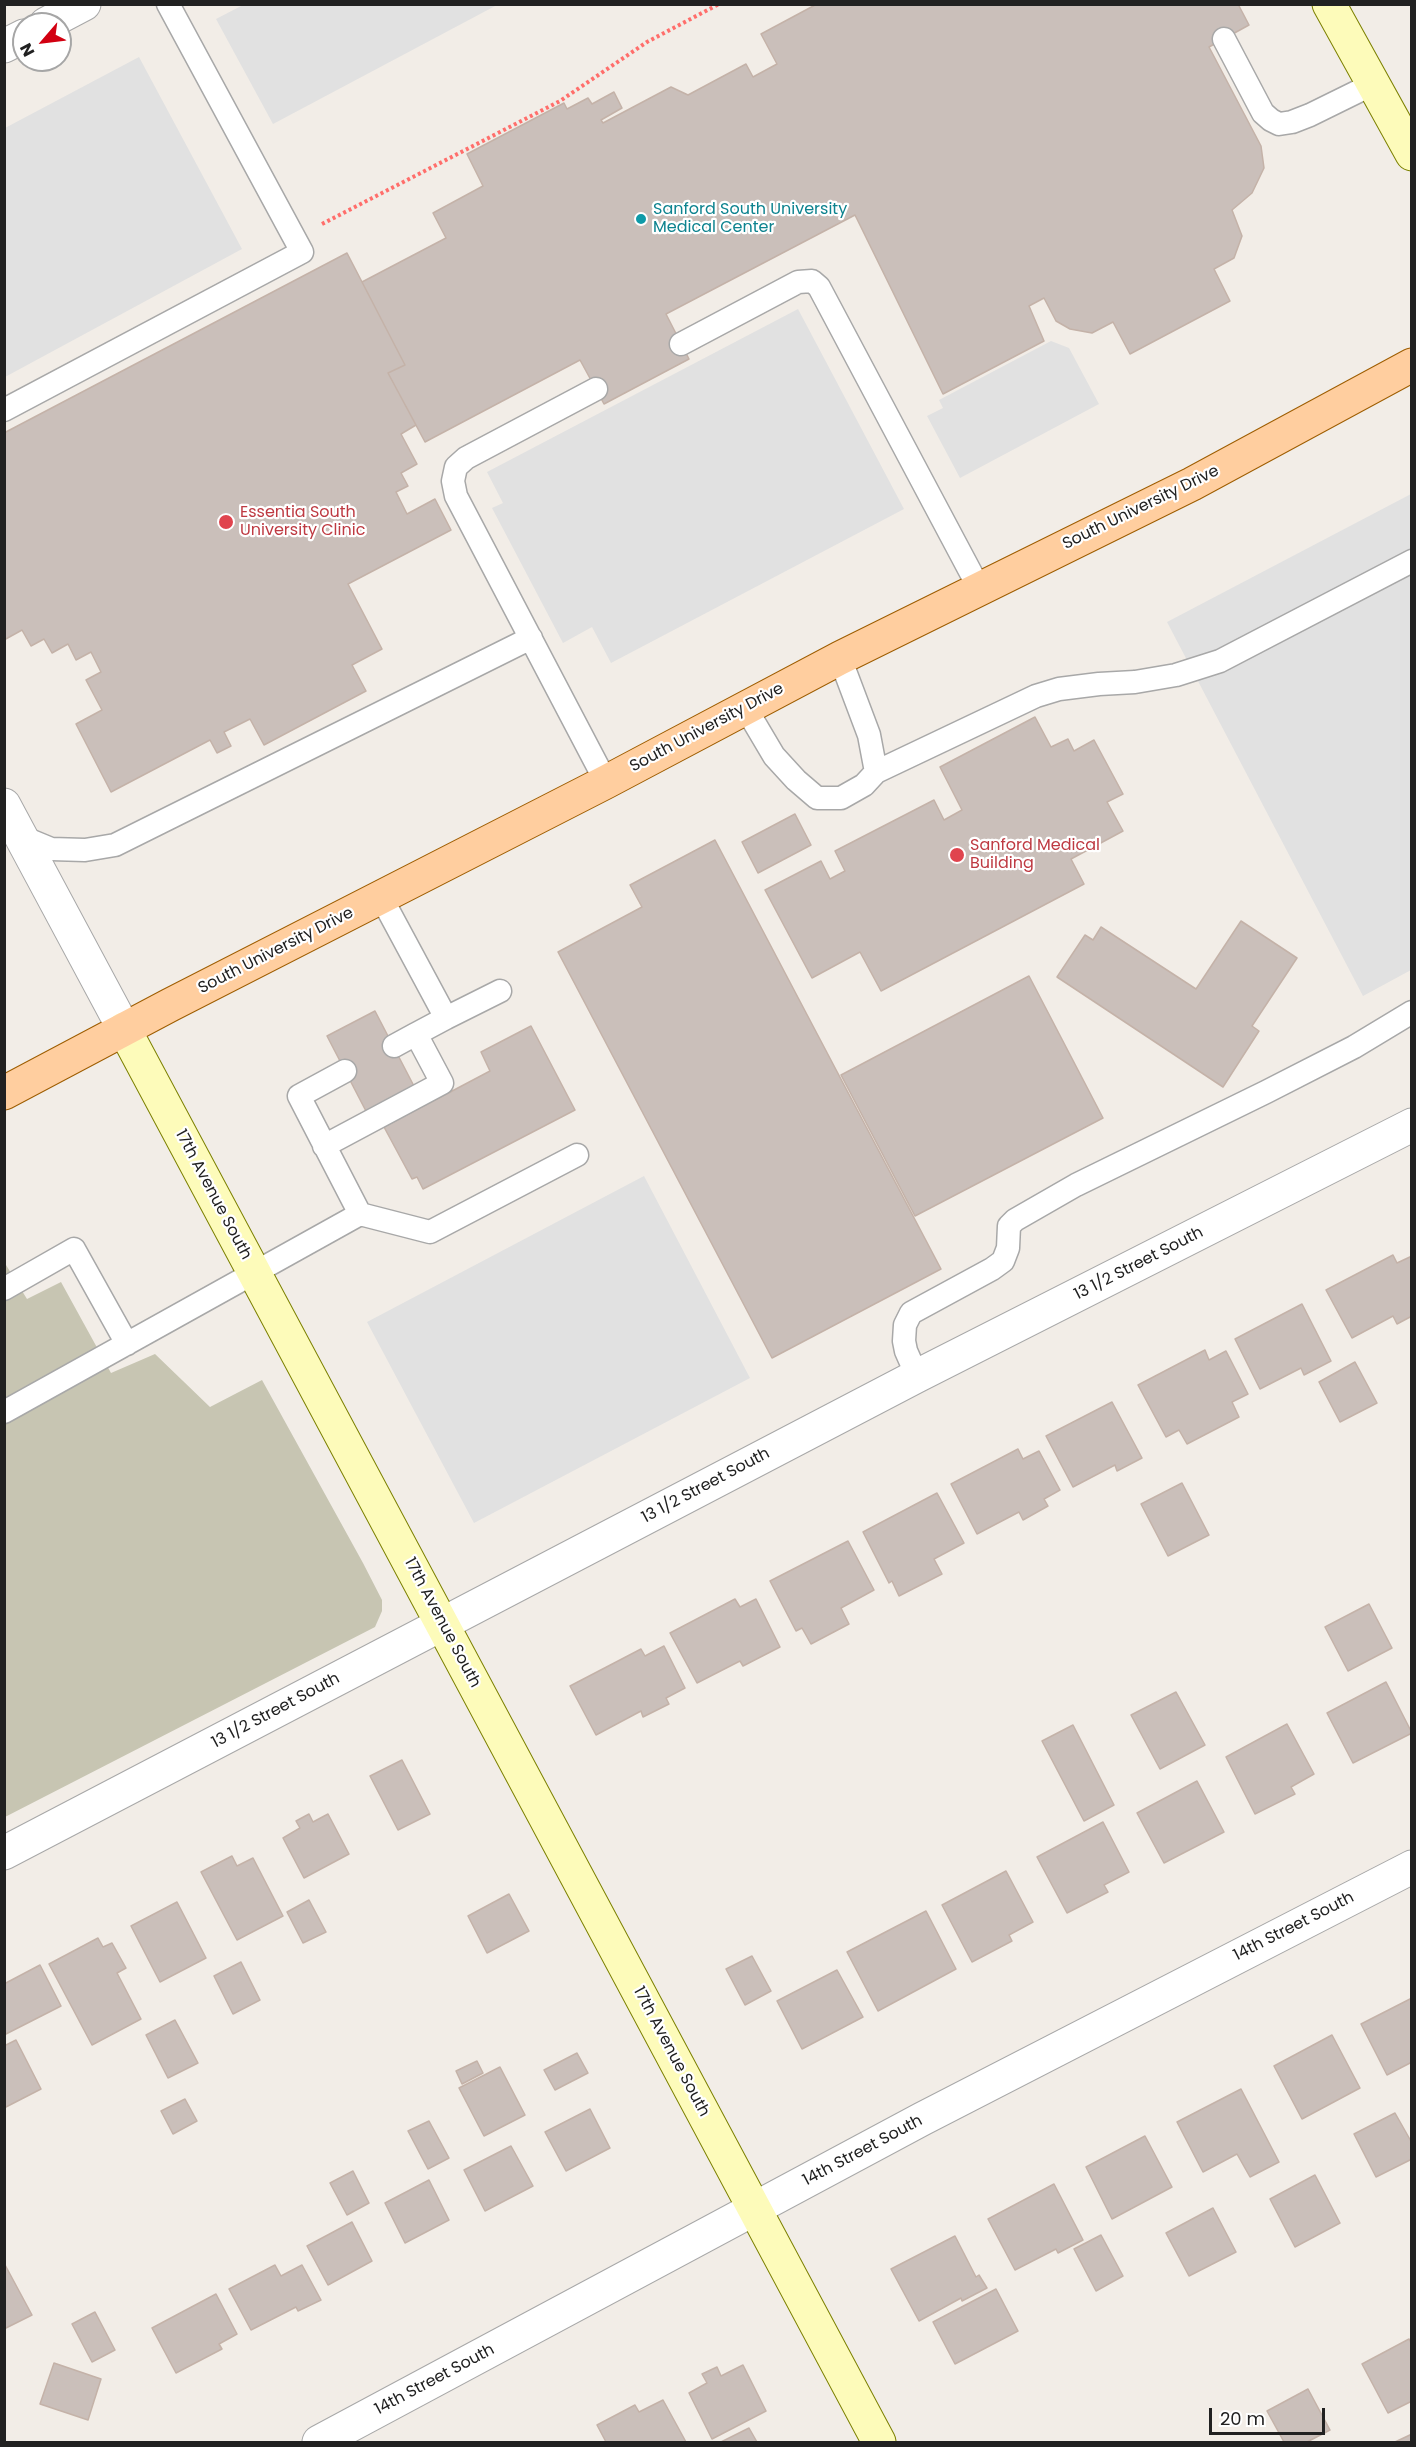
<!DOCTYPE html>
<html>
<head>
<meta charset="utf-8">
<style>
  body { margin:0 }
  #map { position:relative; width:1416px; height:2447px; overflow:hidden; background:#f2ede7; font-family:Poppins,sans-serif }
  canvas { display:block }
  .frame { position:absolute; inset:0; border:6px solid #212121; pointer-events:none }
  .north { position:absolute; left:12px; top:12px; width:60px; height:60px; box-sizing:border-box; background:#fff; border:2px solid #a6a6a6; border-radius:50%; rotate:242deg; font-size:16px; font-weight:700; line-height:24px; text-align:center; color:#212121 }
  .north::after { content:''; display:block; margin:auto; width:21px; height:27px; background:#d20011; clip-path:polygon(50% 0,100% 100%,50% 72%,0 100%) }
  .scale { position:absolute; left:1209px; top:2408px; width:116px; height:27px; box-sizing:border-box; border:3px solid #212121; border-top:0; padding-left:8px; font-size:18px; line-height:21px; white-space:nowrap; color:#212121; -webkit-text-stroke:4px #fff; paint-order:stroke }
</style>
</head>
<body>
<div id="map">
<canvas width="1416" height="2447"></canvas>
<div class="frame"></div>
<div class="north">N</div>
<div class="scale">20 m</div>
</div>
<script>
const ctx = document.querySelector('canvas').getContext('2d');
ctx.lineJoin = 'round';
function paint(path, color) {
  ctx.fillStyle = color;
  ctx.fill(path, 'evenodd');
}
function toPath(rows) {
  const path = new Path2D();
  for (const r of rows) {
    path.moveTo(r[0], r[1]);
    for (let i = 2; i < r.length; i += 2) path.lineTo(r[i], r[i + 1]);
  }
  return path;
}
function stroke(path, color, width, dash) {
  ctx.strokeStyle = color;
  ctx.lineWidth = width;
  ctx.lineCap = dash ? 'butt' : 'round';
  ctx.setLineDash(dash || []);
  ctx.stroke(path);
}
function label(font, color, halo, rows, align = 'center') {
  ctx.font = font + ' Poppins,sans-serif';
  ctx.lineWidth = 4.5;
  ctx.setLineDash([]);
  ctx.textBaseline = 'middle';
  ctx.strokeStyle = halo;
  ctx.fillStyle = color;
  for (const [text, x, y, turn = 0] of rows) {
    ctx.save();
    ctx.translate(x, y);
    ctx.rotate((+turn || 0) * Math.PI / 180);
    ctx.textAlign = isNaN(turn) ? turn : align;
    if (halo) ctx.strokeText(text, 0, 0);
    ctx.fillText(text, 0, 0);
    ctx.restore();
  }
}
paint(toPath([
  [6,1265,27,1299,61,1282,111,1373,155,1354,210,1407,262,1380,363,1563,382,1600,382,1611,375,1627,5,1817]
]), '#c7c5b2');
paint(toPath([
  [243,5,243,4,497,5,273,124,216,19],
  [139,57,242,249,5,377,5,128],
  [798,309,904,509,611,663,592,627,563,643,492,508,503,503,487,472],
  [1051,341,1069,348,1099,404,960,478,927,416,943,408,939,400],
  [1411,494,1411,970,1363,996,1167,622],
  [644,1176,750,1378,474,1523,367,1322]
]), '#e1e1e1');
const building = toPath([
  [817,4,1238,4,1249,25,1209,47,1261,146,1264,168,1252,193,1232,210,1242,236,1234,258,1214,269,1230,301,1130,354,1113,322,1092,333,1070,329,1056,321,1044,298,1029,306,1044,341,943,394,855,215,666,314,689,359,604,404,580,360,425,442,388,373,405,365,362,282,446,238,433,213,483,186,467,154,564,103,567,109,588,98,592,104,614,92,622,108,601,120,603,123,671,87,688,95,746,64,753,77,777,64,761,34,817,4],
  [347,253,405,365,388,373,416,425,401,434,417,464,401,473,408,486,396,492,407,514,435,499,451,530,348,584,382,649,352,665,366,691,264,745,250,719,224,732,231,746,217,753,210,740,111,792,76,724,102,710,86,680,101,672,91,652,76,660,68,644,52,653,44,639,31,646,22,630,4,640,4,433,347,253],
  [1035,717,1051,747,1068,739,1074,751,1094,740,1123,794,1107,802,1123,831,1071,859,1084,884,881,991,860,952,812,978,765,890,821,861,830,879,845,871,835,851,934,800,944,820,962,810,940,767,1035,717],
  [795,814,811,845,758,873,742,842,795,814],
  [715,840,941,1269,772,1358,558,952,642,907,630,885,715,840],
  [1241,921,1297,958,1252,1026,1259,1031,1223,1087,1057,977,1085,935,1093,940,1101,927,1196,989,1241,921],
  [1029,976,1103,1118,915,1216,841,1075,1029,976],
  [375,1011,416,1090,368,1115,327,1036,375,1011],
  [531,1026,575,1110,423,1189,417,1177,412,1179,384,1127,490,1071,481,1052,531,1026],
  [1393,1255,1397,1263,1412,1256,1412,1316,1397,1324,1393,1316,1352,1338,1326,1290,1393,1255],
  [1302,1304,1331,1361,1304,1375,1301,1368,1260,1389,1235,1339,1302,1304],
  [1205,1350,1209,1360,1226,1351,1248,1394,1232,1402,1239,1417,1187,1444,1179,1430,1166,1437,1138,1385,1205,1350],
  [1355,1362,1377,1403,1340,1422,1319,1382,1355,1362],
  [1112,1402,1142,1458,1117,1471,1115,1465,1073,1487,1046,1436,1112,1402],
  [1018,1449,1023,1459,1039,1451,1060,1490,1044,1499,1048,1506,1023,1520,1019,1512,977,1534,951,1484,1018,1449],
  [1182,1483,1209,1535,1168,1556,1141,1504,1182,1483],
  [937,1493,964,1543,934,1559,942,1574,899,1596,892,1581,889,1583,863,1532,937,1493],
  [848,1541,874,1590,841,1608,849,1624,811,1644,802,1628,796,1631,770,1581,848,1541],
  [735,1599,740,1607,756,1599,780,1647,743,1666,740,1661,697,1683,670,1633,735,1599],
  [1369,1604,1392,1648,1348,1671,1325,1627,1369,1604],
  [664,1646,685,1688,666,1698,669,1704,643,1717,641,1711,596,1735,570,1686,641,1649,645,1656,664,1646],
  [1386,1682,1412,1733,1353,1763,1327,1713,1386,1682],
  [1176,1692,1205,1745,1160,1769,1131,1715,1176,1692],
  [1287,1724,1314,1774,1291,1787,1295,1794,1255,1814,1226,1757,1287,1724],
  [1073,1725,1114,1805,1084,1821,1042,1741,1073,1725],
  [402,1760,430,1814,398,1830,370,1776,402,1760],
  [1197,1781,1224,1832,1164,1863,1137,1813,1197,1781],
  [309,1814,313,1822,328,1814,349,1854,304,1878,283,1838,300,1828,296,1821,309,1814],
  [1103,1822,1129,1872,1104,1885,1108,1892,1067,1913,1037,1857,1103,1822],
  [232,1856,237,1866,253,1858,283,1916,237,1940,201,1872,232,1856],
  [1006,1871,1033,1922,1009,1935,1012,1941,972,1962,942,1905,1006,1871],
  [509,1894,529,1931,487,1953,468,1916,509,1894],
  [309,1900,326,1932,303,1943,287,1912,309,1900],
  [177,1902,206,1958,160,1982,131,1926,177,1902],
  [926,1911,956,1969,878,2011,847,1952,926,1911],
  [98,1938,103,1947,112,1943,126,1968,117,1973,141,2019,92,2045,49,1964,98,1938],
  [752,1956,771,1991,745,2005,726,1969,752,1956],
  [241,1962,260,2000,233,2014,214,1976,241,1962],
  [40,1965,61,2006,4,2035,4,1984,40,1965],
  [837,1970,863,2017,802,2049,777,2001,837,1970],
  [1412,1998,1412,2062,1387,2075,1361,2024,1412,1998],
  [175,2020,198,2063,168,2078,146,2035,175,2020],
  [1332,2035,1360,2088,1302,2119,1274,2066,1332,2035],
  [16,2040,41,2089,4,2108,4,2046,16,2040],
  [577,2053,588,2073,555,2090,544,2070,577,2053],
  [477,2061,483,2073,462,2084,456,2071,477,2061],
  [500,2067,525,2115,484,2136,459,2088,500,2067],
  [1241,2089,1279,2162,1250,2177,1237,2154,1203,2172,1177,2122,1241,2089],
  [185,2099,197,2121,173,2134,161,2111,185,2099],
  [590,2109,610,2148,566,2171,545,2132,590,2109],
  [1395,2113,1412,2143,1412,2159,1376,2177,1354,2134,1395,2113],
  [429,2121,449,2158,428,2169,408,2131,429,2121],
  [1145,2136,1172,2187,1112,2219,1086,2167,1145,2136],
  [511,2146,533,2186,485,2211,464,2170,511,2146],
  [353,2171,369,2203,347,2215,330,2183,353,2171],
  [1315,2175,1340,2223,1295,2247,1270,2199,1315,2175],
  [429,2180,449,2220,405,2243,385,2203,429,2180],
  [1054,2184,1083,2240,1058,2253,1056,2249,1015,2270,988,2219,1054,2184],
  [1213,2208,1236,2252,1189,2276,1166,2233,1213,2208],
  [352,2222,372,2261,328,2285,307,2246,352,2222],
  [1101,2235,1123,2276,1096,2291,1074,2249,1101,2235],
  [955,2236,976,2277,979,2275,987,2288,962,2301,961,2298,919,2321,891,2269,955,2236],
  [4,2263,32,2315,4,2329,4,2263],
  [275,2265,281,2276,302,2265,321,2300,298,2311,296,2307,251,2330,229,2289,275,2265],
  [996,2289,1018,2331,955,2364,933,2322,996,2289],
  [216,2294,237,2334,219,2344,222,2349,176,2373,152,2328,216,2294],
  [95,2312,115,2350,92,2362,72,2324,95,2312],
  [1409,2339,1412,2344,1412,2401,1388,2413,1362,2364,1409,2339],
  [54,2363,101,2379,88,2420,40,2404,54,2363],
  [743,2365,766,2411,712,2439,689,2393,707,2383,702,2374,717,2367,721,2376,743,2365],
  [1308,2389,1330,2430,1307,2442,1284,2442,1267,2411,1308,2389],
  [663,2400,686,2442,606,2442,597,2425,635,2405,639,2412,663,2400],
  [749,2428,757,2442,721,2442,749,2428],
  [1412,2434,1412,2442,1395,2442,1412,2434]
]);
paint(building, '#cabfba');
stroke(building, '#c4b2a8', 1.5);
const lane = toPath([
  [1224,39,1263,113,1271,120,1279,124,1292,122,1310,115,1373,84],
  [681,344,798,282,812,281,819,287,979,588],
  [596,389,466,458,456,467,453,481,456,496,606,782],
  [4,410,302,252,168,4],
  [745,707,774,756,796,780,817,798,841,798,864,785,876,772,869,735,840,658],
  [876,772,1036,696,1059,689,1099,684,1135,682,1176,675,1220,661,1412,561],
  [22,837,51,849,85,850,115,845,531,638],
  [381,897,446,1018,500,991],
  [394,1046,416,1034],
  [324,1146,442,1083,416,1034,446,1018],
  [360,1214,430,1232,577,1155],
  [4,1289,74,1249,127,1344],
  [917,1376,906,1351,904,1341,905,1325,911,1313,992,1269,1003,1261,1008,1248,1009,1226,1015,1220,1076,1185,1266,1092,1354,1047,1412,1012],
  [4,1412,360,1214,299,1096,345,1071]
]);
const street = toPath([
  [46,24,84,4],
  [4,46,24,36],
  [4,805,124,1029],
  [4,1853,917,1376,1412,1125],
  [319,2442,922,2119,1412,1867]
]);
const secondary = toPath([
  [1329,4,1412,154],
  [124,1029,879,2442]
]);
const primary = toPath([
  [4,1093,170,1005,606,782,840,658,1192,484,1412,365]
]);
stroke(lane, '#a8a8a8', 25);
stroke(street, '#a8a8a8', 35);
stroke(secondary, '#7c8000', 35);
stroke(primary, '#9e5d00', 35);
stroke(toPath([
  [322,224,560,101,647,42,719,4]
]), '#ff6e6b', 4, [3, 3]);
stroke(lane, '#fff', 22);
stroke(street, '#fff', 33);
stroke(secondary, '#fdfbba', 33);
stroke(primary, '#ffce9f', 33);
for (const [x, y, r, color] of [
  [641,219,6,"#0f9aa8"],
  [226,522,8,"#e0444e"],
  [957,855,8,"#e0444e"]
]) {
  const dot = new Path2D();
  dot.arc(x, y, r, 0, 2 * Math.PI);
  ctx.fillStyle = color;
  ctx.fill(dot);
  stroke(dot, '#fff', 2);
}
label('16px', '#0d838f', '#fff', [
  ["Sanford South University",653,210],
  ["Medical Center",653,228]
], 'left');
label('16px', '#212121', '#fff', [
  ["South University Drive",1141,508,-26],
  ["South University Drive",707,728,-28],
  ["South University Drive",276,951,-27],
  ["17th Avenue South",213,1195,62],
  ["13 1/2 Street South",1139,1264,-27],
  ["13 1/2 Street South",706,1486,-28],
  ["17th Avenue South",442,1623,62],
  ["13 1/2 Street South",276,1711,-28],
  ["14th Street South",1294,1927,-27],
  ["17th Avenue South",671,2052,62],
  ["14th Street South",863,2151,-28],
  ["14th Street South",435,2380,-28]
]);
label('16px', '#be3a42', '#fff', [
  ["Essentia South",240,513],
  ["University Clinic",240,531],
  ["Sanford Medical",970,846],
  ["Building",970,864]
], 'left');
</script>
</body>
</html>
